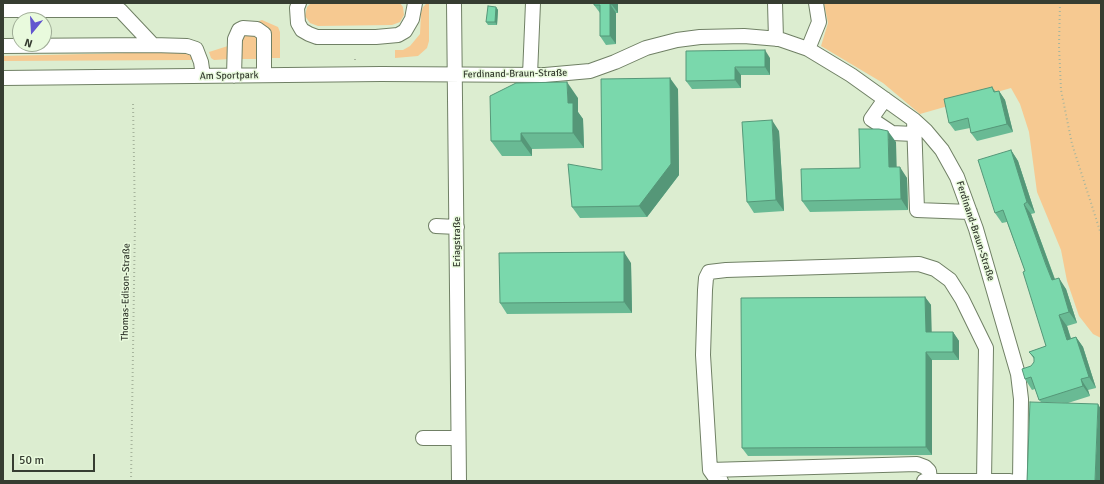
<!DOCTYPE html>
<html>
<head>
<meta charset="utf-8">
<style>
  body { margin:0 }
  #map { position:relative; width:1104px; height:484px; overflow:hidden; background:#dcedd0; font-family:Signika,sans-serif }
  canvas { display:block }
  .frame { position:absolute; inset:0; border:4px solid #363d31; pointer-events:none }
  .north { position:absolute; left:12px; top:12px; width:40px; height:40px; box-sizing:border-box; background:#e9fadd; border:1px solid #a1ae98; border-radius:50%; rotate:198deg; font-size:11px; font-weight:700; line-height:16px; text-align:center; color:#363d31 }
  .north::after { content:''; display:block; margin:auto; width:14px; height:18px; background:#6256cf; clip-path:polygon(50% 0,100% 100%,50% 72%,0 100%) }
  .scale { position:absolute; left:12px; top:454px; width:83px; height:18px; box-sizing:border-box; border:2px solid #363d31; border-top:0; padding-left:5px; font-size:12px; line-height:14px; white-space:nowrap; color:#363d31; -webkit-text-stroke:3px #e9fadd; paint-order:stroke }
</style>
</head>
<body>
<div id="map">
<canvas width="1104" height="484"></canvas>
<div class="frame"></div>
<div class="north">N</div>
<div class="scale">50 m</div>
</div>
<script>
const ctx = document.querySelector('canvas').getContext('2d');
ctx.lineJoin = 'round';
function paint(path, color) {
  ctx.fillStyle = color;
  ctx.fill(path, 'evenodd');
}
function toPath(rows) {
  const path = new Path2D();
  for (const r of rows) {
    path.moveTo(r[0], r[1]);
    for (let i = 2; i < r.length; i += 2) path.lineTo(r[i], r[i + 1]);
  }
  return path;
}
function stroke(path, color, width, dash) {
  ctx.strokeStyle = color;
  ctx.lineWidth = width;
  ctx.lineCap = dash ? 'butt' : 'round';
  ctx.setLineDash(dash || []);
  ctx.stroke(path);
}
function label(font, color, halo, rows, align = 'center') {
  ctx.font = font + ' Signika,sans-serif';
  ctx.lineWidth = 3;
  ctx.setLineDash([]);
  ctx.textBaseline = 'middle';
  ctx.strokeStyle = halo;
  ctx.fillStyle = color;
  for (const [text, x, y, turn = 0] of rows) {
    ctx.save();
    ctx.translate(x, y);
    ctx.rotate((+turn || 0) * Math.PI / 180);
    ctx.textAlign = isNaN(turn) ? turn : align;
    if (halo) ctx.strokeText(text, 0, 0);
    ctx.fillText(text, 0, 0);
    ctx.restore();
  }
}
paint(toPath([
  [311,3,400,3,403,7,404,15,400,22,392,25,318,26,310,23,305,16,307,7],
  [824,3,1101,3,1101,338,1093,334,1079,316,1067,281,1061,250,1037,192,1029,132,1020,104,1011,88,920,114,883,83,821,46,828,23],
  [426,4,429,4,429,41,427,48,418,56,395,58,395,50,403,50,410,46,420,34,421,13,423,7],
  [262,20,278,27,280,32,280,58,271,58,257,25,259,21],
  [245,35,258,35,262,59,241,59,240,40],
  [231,45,229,59,214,60,211,58,209,52],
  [168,52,191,54,193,58,191,60,3,61,3,56]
]), '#f6c991');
const minor = toPath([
  [299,3,297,8,298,23,302,30,309,34,317,37,376,37,398,35,405,31,412,19,415,3],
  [454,3,459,481],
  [775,3,776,39],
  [3,10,120,10,153,45,187,46,196,49,201,62,203,76],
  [3,46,153,45],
  [808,49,819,22,816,3],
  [530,75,533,3],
  [234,76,235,39,239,30,243,28,257,29,264,34,264,75],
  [3,78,381,74,545,75,590,71,615,62,646,48,677,40,700,37,744,36,779,39,808,49,851,75,914,120,926,131,942,150,957,177,976,229,1018,374,1021,399,1020,481],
  [885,99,871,119,892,133,914,134],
  [914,120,917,210,970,212],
  [436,226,457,227],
  [423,438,458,438],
  [710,470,917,464,925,467,929,471,930,480],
  [721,481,715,477,710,470,703,355,705,290,706,278,709,272,726,270,919,264,935,269,950,280,962,299,986,348,984,481],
  [924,481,1010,481]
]);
stroke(minor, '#708065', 16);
stroke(toPath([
  [1060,3,1059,46,1061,90,1072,144,1101,234],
  [355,60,355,58],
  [131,481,135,220,133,103]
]), '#a7b59d', 2, [1, 3]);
stroke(minor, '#fff', 14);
paint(toPath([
  [594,3,618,3,618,13,616,13,616,44,606,45,600,36,600,13,594,5],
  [496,7,498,10,497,25,488,25,486,22],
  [770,58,770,75,741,75,741,88,692,89,686,81],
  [992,87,996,92,999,91,1005,100,1013,132,977,141,971,133,970,128,955,131,949,123],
  [678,89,679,175,647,217,580,218,572,207,602,170],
  [578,98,578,112,583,119,584,148,532,149,532,156,502,156,491,141],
  [779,131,784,211,754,213,747,202],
  [896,142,896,167,907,178,908,210,810,212,802,201,860,168],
  [1011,150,1018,161,1035,213,1031,214,1055,279,1066,289,1077,323,1067,326,1071,338,1076,337,1083,347,1096,388,1088,390,1090,396,1068,403,1041,402,1039,400,1035,389,1032,390,1025,379,1034,362,1034,359,1029,352,1046,346,1025,271,1007,222,1002,223,995,213],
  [631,263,632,313,507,314,500,303],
  [925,297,931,305,931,332,953,332,959,341,959,360,932,360,932,455,748,456,742,448]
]), '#69ba94');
paint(toPath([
  [612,3,618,3,618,13,612,5],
  [610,4,616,13,616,44,610,36],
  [496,7,498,10,497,25,495,22],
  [765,50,770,58,770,75,765,67],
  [735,67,741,75,741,88,735,80],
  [670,78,678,89,679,175,647,217,639,206],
  [567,82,578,98,578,112,583,119,584,148,573,133,568,103],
  [999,91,1005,100,1013,132,1007,124],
  [772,120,779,131,784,211,776,200],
  [888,131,896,142,897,178,889,167],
  [521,133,532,149,532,156,521,141],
  [1011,150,1018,161,1035,213,1027,202],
  [900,167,907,178,908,210,901,199],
  [1024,204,1031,214,1059,291,1052,280],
  [624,252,631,263,632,313,624,302],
  [1059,278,1066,289,1077,323,1069,312],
  [925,297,931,305,932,341,926,332],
  [1059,315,1067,326,1074,350,1067,340],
  [953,332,959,341,959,360,953,352],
  [1076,337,1083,347,1096,388,1089,377],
  [926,352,932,360,932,455,926,447],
  [1081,379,1088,390,1090,396,1083,386],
  [1098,404,1101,409,1101,481,1095,481]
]), '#559778');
const building = toPath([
  [594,3,612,3,612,5,610,4,610,36,600,36,600,5,594,5,594,3],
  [488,6,496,7,495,22,486,22,488,6],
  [765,50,765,67,735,67,735,80,686,81,686,51,765,50],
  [670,78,671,164,639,206,572,207,568,164,602,170,601,79,670,78],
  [567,82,568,103,573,103,573,133,521,133,521,141,491,141,490,96,516,83,567,82],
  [992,87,994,92,999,91,1007,124,971,133,968,118,949,123,944,99,992,87],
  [772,120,776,200,747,202,742,122,772,120],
  [859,129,879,129,888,131,889,167,900,167,901,199,802,201,801,169,860,168,859,129],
  [1011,150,1027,202,1024,204,1046,265,1052,280,1059,278,1069,312,1059,315,1067,340,1076,337,1089,377,1081,379,1083,386,1039,400,1031,377,1025,379,1022,369,1031,366,1034,362,1034,357,1029,352,1046,346,1023,272,1025,271,1003,210,995,213,978,160,1011,150],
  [624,252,624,302,500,303,499,253,624,252],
  [925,297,926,332,953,332,953,352,926,352,926,447,742,448,741,298,925,297],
  [1030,402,1098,404,1095,481,1027,481,1030,402]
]);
paint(building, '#7ad8ac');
stroke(building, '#559778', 1);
label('10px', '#363d31', '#e9fadd', [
  ["Ferdinand-Braun-Straße",515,74,-1],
  ["Am Sportpark",229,76,-1],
  ["Ferdinand-Braun-Straße",975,231,72],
  ["Eriagstraße",457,242,-90],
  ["Thomas-Edison-Straße",126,292,-89]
]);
</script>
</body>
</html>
